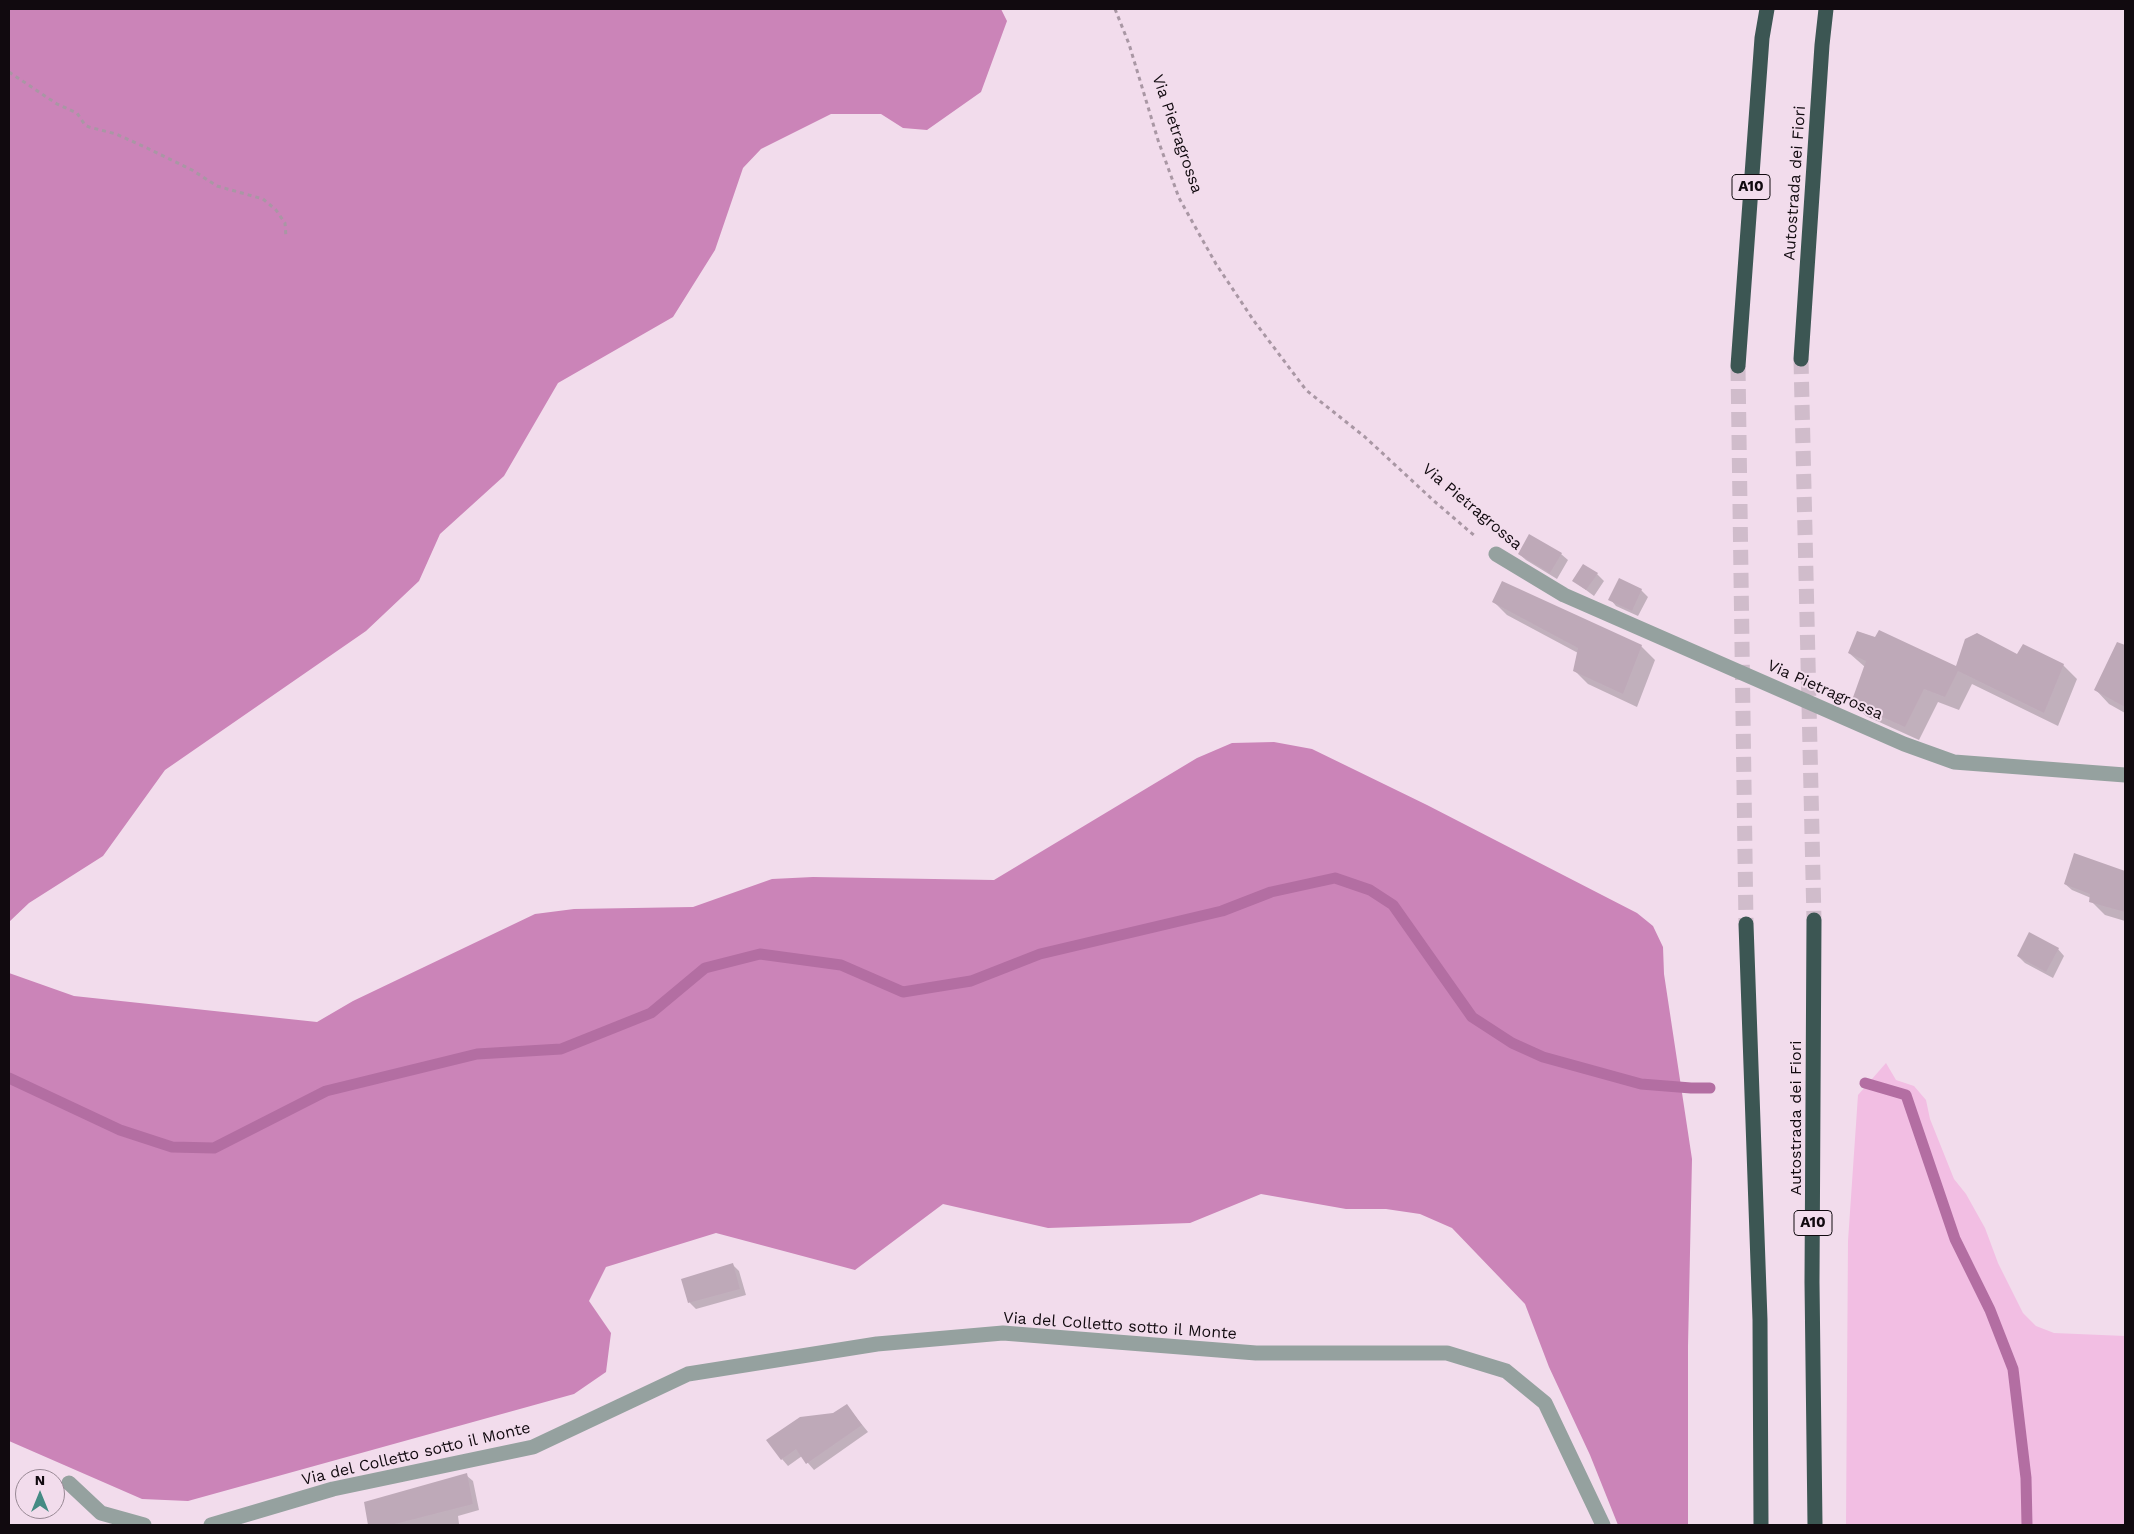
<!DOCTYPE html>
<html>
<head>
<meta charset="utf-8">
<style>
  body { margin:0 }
  #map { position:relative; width:2134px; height:1534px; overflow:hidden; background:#f2dcec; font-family:"Work Sans",sans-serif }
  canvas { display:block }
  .frame { position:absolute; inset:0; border:10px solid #110a0f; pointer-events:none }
  .north { position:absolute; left:15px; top:1469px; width:50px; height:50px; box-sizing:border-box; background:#f2dcec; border:1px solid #988894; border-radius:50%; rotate:0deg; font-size:14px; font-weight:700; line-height:20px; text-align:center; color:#110a0f }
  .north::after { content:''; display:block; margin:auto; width:18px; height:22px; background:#458b84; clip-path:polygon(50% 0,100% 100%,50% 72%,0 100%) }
</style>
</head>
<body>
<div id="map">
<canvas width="2134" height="1534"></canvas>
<div class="frame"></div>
<div class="north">N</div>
</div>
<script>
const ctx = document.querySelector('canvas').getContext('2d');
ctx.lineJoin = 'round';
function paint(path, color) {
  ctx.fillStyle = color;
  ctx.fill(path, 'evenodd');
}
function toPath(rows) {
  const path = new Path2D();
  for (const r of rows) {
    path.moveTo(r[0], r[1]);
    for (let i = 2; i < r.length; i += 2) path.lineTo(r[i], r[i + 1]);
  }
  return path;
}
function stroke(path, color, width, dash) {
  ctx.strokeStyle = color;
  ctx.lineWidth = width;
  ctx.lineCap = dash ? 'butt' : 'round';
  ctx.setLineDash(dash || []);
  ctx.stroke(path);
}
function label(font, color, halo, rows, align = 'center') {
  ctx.font = font + ' "Work Sans",sans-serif';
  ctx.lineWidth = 4;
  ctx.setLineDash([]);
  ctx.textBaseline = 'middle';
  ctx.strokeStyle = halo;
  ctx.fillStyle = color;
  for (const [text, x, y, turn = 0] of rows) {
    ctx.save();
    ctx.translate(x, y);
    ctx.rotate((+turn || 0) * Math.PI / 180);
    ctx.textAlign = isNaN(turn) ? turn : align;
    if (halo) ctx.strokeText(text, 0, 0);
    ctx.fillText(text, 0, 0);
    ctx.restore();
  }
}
paint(toPath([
  [1886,1063,1896,1080,1914,1086,1926,1100,1930,1119,1954,1179,1966,1194,1985,1228,1998,1263,2023,1313,2036,1326,2054,1333,2125,1336,2125,1525,1846,1525,1848,1241,1858,1095]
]), '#f2bee3');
paint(toPath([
  [9,9,1001,9,1007,21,981,92,927,130,903,128,881,114,831,114,761,149,743,168,715,250,673,317,558,383,504,476,440,534,419,581,366,631,165,770,103,856,29,903,9,922],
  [1274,742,1312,749,1427,805,1637,913,1653,926,1663,947,1664,974,1692,1159,1688,1346,1688,1525,1618,1525,1590,1455,1549,1367,1525,1304,1452,1228,1420,1214,1386,1209,1346,1209,1261,1194,1190,1223,1048,1228,943,1204,855,1270,716,1233,606,1267,589,1301,611,1333,606,1372,574,1394,188,1501,142,1499,9,1441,9,973,74,996,317,1022,353,1001,535,914,574,909,693,907,772,879,813,877,994,880,1197,758,1232,743]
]), '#cb84b8');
paint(toPath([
  [1519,554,1561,554,1568,560,1557,579,1526,560],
  [1597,574,1604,581,1594,596,1574,581],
  [1641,590,1648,597,1638,616,1616,606,1610,599],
  [1493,601,1641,646,1655,660,1637,707,1588,684,1574,670,1578,653,1507,615],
  [2117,644,2125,647,2125,713,2109,704,2096,690],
  [1849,653,1957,668,2017,656,2063,665,2077,679,2058,726,1972,684,1959,710,1938,702,1919,740,1866,716,1852,702,1865,667],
  [2105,866,2125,872,2125,921,2105,915,2091,901,2091,898,2072,890,2065,884],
  [2058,949,2064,956,2053,978,2025,963,2018,956],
  [733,1265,739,1271,746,1295,696,1309,690,1303,683,1279],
  [847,1406,868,1432,814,1470,802,1456,788,1466,782,1459,834,1414],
  [466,1475,473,1481,479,1510,458,1516,459,1524,369,1525,365,1503]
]), '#0003');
stroke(toPath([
  [9,1078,120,1130,172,1147,214,1148,326,1091,477,1054,561,1049,651,1013,705,968,760,954,841,965,903,992,971,981,1040,954,1222,911,1271,892,1335,878,1370,890,1393,905,1472,1017,1512,1043,1543,1057,1641,1084,1691,1088,1710,1088],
  [1865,1083,1906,1095,1955,1239,1990,1310,2013,1369,2026,1478,2027,1525]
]), '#b36ea2', 11);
paint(toPath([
  [1529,534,1562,553,1550,573,1518,554],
  [1583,564,1598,573,1586,590,1572,581],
  [1619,578,1642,589,1632,611,1608,600],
  [1502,581,1642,645,1623,694,1573,671,1578,648,1492,602],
  [1879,630,1956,666,1965,639,1977,633,2017,654,2023,644,2064,664,2044,713,1958,671,1945,697,1924,689,1905,727,1851,703,1866,661,1848,653,1857,631,1875,637],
  [2117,642,2125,645,2125,707,2094,690],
  [2074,853,2125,871,2125,912,2089,902,2090,894,2064,884],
  [2029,932,2059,948,2046,972,2017,956],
  [733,1263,740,1289,688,1303,681,1279],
  [847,1404,862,1425,806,1464,796,1449,781,1460,766,1440,800,1417,833,1413],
  [467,1473,473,1504,391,1525,368,1525,364,1502]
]), '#bea9b8');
stroke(toPath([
  [1801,359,1814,920],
  [1738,366,1746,924]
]), '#d0bccb', 15, [15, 8]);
stroke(toPath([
  [1115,9,1129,44,1158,140,1179,198,1216,264,1254,321,1306,390,1365,437,1434,501,1476,537],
  [9,72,57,104,77,113,85,125,89,127,116,134,147,148,192,170,217,186,263,199,276,210,285,223,286,237]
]), '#a997a4', 3, [4, 4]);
stroke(toPath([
  [1496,554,1564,595,1904,744,1954,762,2125,775],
  [69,1483,101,1513,144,1525],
  [211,1525,333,1489,533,1447,688,1374,877,1344,1003,1333,1256,1353,1447,1353,1506,1371,1545,1403,1603,1525]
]), '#95a19f', 15);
stroke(toPath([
  [1801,359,1822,45,1826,9],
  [1738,366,1762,38,1767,9],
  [1814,920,1812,1282,1815,1525],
  [1746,924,1760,1320,1761,1525]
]), '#3c5653', 15);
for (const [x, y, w] of [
  [1751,187,38],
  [1813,1223,38]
]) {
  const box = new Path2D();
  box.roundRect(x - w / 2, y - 12.5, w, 25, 4);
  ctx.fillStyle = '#f2dcec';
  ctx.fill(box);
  stroke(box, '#110a0f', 1);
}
label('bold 15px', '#110a0f', null, [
  ["A10",1751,187],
  ["A10",1813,1223]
]);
label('16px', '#110a0f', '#f2dcec', [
  ["Via Pietragrossa",1177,134,71],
  ["Autostrada dei Fiori",1795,183,-86],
  ["Via Pietragrossa",1472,507,40],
  ["Via Pietragrossa",1825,690,24],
  ["Autostrada dei Fiori",1796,1118,-90],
  ["Via del Colletto sotto il Monte",1120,1326,4],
  ["Via del Colletto sotto il Monte",416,1454,-13]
]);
</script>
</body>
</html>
